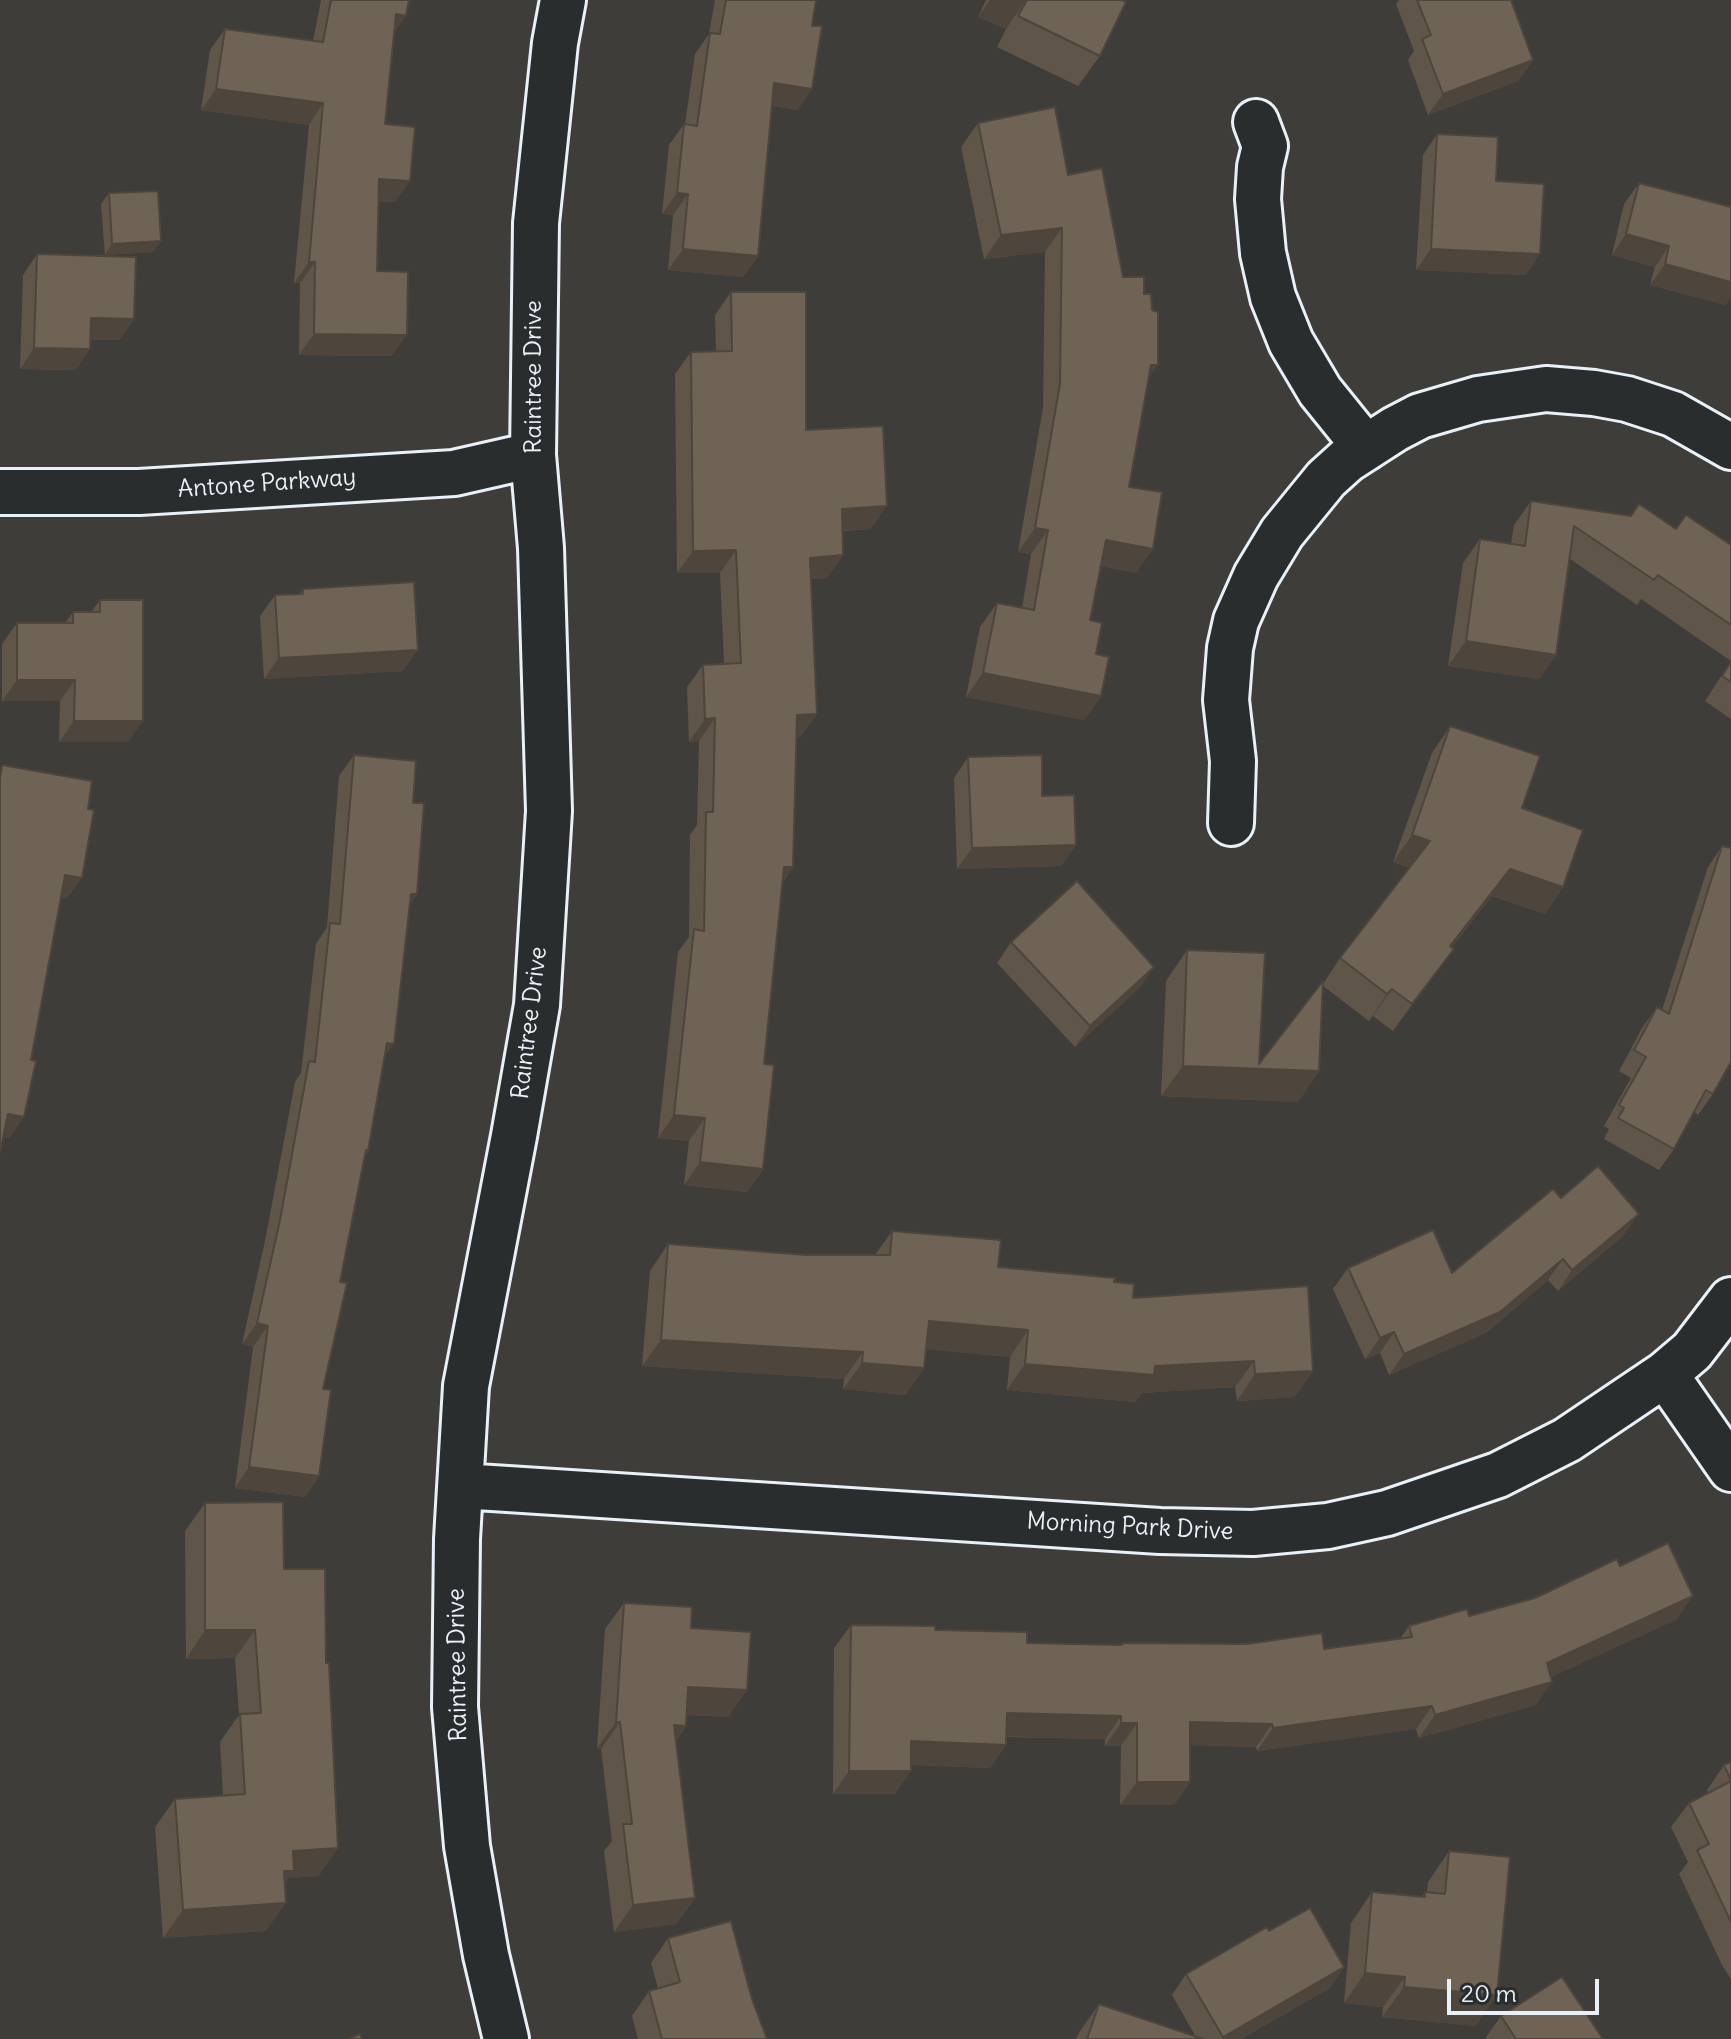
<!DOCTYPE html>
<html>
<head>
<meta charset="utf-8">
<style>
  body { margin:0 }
  #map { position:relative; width:1731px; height:2039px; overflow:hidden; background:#3f3d3a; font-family:Delius,sans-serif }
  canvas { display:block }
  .scale { position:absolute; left:1447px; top:1979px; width:152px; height:36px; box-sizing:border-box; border:4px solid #e8f1f8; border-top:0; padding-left:10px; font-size:24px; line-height:28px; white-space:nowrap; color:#e8f1f8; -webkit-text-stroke:6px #2a2d2e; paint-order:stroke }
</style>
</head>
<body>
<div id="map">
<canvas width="1731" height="2039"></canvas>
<div class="scale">20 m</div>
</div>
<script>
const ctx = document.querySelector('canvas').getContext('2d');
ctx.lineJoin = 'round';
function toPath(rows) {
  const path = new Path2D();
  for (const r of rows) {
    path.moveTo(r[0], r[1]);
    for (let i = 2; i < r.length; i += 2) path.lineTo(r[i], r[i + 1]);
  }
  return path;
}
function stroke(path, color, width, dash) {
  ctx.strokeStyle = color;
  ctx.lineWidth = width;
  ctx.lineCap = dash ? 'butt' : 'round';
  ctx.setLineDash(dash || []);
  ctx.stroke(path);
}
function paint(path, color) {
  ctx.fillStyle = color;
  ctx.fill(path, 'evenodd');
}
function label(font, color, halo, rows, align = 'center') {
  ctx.font = font + ' Delius,sans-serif';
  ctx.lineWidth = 6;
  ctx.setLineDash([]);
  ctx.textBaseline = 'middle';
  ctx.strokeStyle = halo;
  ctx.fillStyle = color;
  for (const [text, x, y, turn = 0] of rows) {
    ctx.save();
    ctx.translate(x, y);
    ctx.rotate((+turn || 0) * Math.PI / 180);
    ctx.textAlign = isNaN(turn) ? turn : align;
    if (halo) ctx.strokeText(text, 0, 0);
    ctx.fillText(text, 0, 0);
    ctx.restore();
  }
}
const street = toPath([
  [1256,122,1265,146,1260,167,1258,199,1263,253,1273,297,1291,342,1320,391,1366,448],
  [0,492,139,492,454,473,533,455],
  [1231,823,1233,761,1226,700,1230,648,1236,621,1256,576,1282,533,1326,479,1347,460,1395,429,1420,416,1478,399,1546,389,1594,393,1627,399,1673,414,1731,447],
  [1665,1374,1731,1469],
  [461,1486,1160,1531,1253,1533,1328,1526,1387,1513,1498,1475,1567,1440,1665,1374,1692,1351,1731,1300],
  [506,2039,486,1955,467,1846,455,1707,457,1539,466,1386,514,1136,537,1005,549,811,541,548,533,455,536,223,555,43,563,0]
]);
stroke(street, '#e8f1f8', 50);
stroke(street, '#2a2d2e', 44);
paint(toPath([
  [321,0,409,0,394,33,385,124,395,202,378,201,377,271,392,356,299,355,300,283,294,283,309,125,201,110,210,50,225,29,313,41],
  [715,0,816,0,798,110,772,106,758,256,743,277,668,270,673,215,662,214,669,145,684,124,685,124,695,54,709,34],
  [986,0,1122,0,1100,56,1078,86,997,47,1006,29,978,17],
  [1399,0,1511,0,1533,60,1518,81,1428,115,1408,60,1414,51,1396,4],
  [978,123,1068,175,1123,277,1144,294,1148,379,1129,487,1136,573,1101,566,1090,620,1101,696,1084,720,966,697,980,627,997,603,1022,608,1031,554,1018,552,1043,408,1045,252,984,259,961,147],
  [1437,134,1496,181,1526,275,1416,270,1423,155],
  [1639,183,1726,305,1650,285,1655,267,1612,255,1624,204],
  [109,193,153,252,105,255,101,204],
  [37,254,134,319,119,340,90,340,76,370,20,369,23,275],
  [731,292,806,430,871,529,843,531,843,555,827,578,811,579,801,737,797,737,793,867,783,882,764,1064,763,1169,747,1192,684,1185,689,1141,658,1138,678,952,689,937,690,835,697,825,699,741,689,742,687,687,703,665,724,664,720,573,677,573,675,374,691,352,716,351,715,315],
  [1531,501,1676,529,1731,545,1731,719,1705,701,1731,661,1641,599,1637,605,1570,559,1556,655,1539,679,1448,666,1463,563,1480,539,1511,544,1514,525],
  [303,589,403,671,264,679,260,616,275,595,300,594],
  [100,600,128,742,59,742,60,701,2,701,2,644,17,623,65,623,73,612,91,612],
  [1450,726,1522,808,1563,887,1545,914,1492,896,1452,947,1454,949,1393,1031,1373,1016,1369,1021,1323,986,1319,1071,1298,1102,1161,1096,1166,981,1187,950,1259,1064,1323,984,1340,958,1410,868,1393,862,1432,753],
  [354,755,413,803,417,894,410,904,368,1151,365,1155,340,1282,323,1389,319,1476,305,1497,235,1488,253,1347,242,1344,265,1241,295,1082,301,1073,316,944,327,927,339,776],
  [968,757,1042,796,1076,845,1061,866,957,869,954,778],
  [1722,846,1713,1094,1698,1115,1694,1112,1674,1149,1659,1170,1604,1139,1609,1129,1604,1126,1631,1078,1619,1071,1642,1028,1657,1007,1662,1010,1708,867],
  [1011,942,1154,967,1139,988,1075,1047,997,963],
  [1561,1198,1624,1235,1558,1291,1548,1280,1486,1333,1389,1375,1380,1353,1365,1359,1333,1289,1348,1268,1452,1273],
  [892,1231,998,1267,1114,1282,1133,1298,1313,1371,1294,1397,1237,1401,1235,1387,1142,1393,1135,1402,1007,1390,1010,1357,926,1349,906,1395,843,1389,844,1379,642,1366,650,1271,668,1244,806,1255,875,1255],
  [205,1503,284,1569,319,1876,288,1878,285,1883,266,1931,163,1938,155,1827,175,1799,223,1796,220,1742,239,1715,235,1658,186,1659,185,1531],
  [1620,1566,1677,1619,1551,1677,1536,1705,1419,1738,1416,1729,1257,1751,1256,1747,1190,1745,1190,1782,1174,1805,1120,1805,1121,1746,1105,1746,1105,1739,1006,1737,1006,1745,990,1768,911,1765,895,1794,833,1794,834,1648,851,1625,935,1630,1027,1643,1120,1645,1122,1643,1324,1649,1400,1639,1409,1626,1469,1616,1535,1598],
  [624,1603,691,1628,747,1690,728,1717,687,1715,686,1726,676,1741,695,1898,676,1924,614,1932,604,1851,612,1841,601,1749,597,1748,605,1629],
  [1731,1762,1731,1979,1722,1965,1679,1874,1688,1862,1671,1827,1689,1803,1708,1793,1707,1790,1724,1765],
  [1449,1851,1476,2026,1382,2017,1383,2007,1344,2003,1351,1923,1372,1892,1422,1897,1425,1892,1427,1892,1428,1882],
  [1269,1931,1344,1967,1330,1988,1241,2039,1076,2039,1078,2034,1099,2004,1196,2037,1172,1995,1186,1974],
  [668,1938,752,1999,767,2039,638,2039,632,2016,649,1991,658,1988,651,1963],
  [1501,2016,1603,2039,1487,2039,1486,2037]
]), '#5f5549');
paint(toPath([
  [990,0,1026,0,1006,29,978,17],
  [396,14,406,16,391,37],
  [1533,60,1518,81,1428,115,1443,94],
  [774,83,812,89,798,110,760,104],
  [216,89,323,103,309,125,201,110],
  [379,179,410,181,395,202,364,200],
  [677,193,688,194,673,215,662,214],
  [1062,228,1045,252,984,259,1001,235],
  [1626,234,1669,246,1655,267,1612,255],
  [161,241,153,252,105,255,112,244],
  [683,249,758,256,743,277,668,270],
  [1431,249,1540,254,1526,275,1416,270],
  [309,262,315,262,300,283,294,283],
  [1665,264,1731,282,1731,298,1726,305,1650,285],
  [91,318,134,319,119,340,76,340],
  [314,334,407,335,392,356,299,355],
  [34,348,90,349,76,370,20,369],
  [1151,365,1158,365,1141,389],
  [887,506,871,529,826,531,842,509],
  [1035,528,1048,530,1031,554,1018,552],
  [1106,540,1153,549,1136,573,1089,564],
  [736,550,720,573,677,573,693,551],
  [843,555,827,578,794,580,810,558],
  [1466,641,1556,655,1539,679,1448,666],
  [418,650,403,671,264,679,279,658],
  [983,673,1101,696,1084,720,966,697],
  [17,680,75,680,60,701,2,701],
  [817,714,801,737,781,738,797,715],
  [715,718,699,741,689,742,705,719],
  [74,721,143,721,128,742,59,742],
  [1412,835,1430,841,1411,868,1393,862],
  [1076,845,1061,866,957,869,972,848],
  [784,867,793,867,777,890],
  [1510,869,1563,887,1545,914,1492,896,1432,973,1450,946],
  [65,875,82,878,67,899,50,896],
  [411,894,417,894,402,915],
  [1454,949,1435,976,1393,1031,1412,1004],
  [1154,967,1139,988,1075,1047,1090,1026],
  [1392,989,1373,1016,1369,1021,1387,994],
  [387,1043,394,1044,379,1065],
  [1183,1066,1319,1071,1298,1102,1161,1096],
  [8,1114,24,1117,10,1138,0,1136],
  [674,1115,705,1118,689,1141,658,1138],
  [700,1162,763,1169,747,1192,684,1185],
  [1639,1214,1624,1235,1558,1291,1572,1270],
  [1563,1259,1548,1280,1486,1333,1389,1375,1404,1354],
  [929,1321,1028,1330,1010,1357,910,1348],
  [257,1323,268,1326,253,1347,242,1344],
  [1394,1332,1380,1353,1365,1359,1380,1338],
  [661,1340,863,1352,844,1379,642,1366],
  [1254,1361,1235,1387,1142,1393,1135,1402,1007,1390,1025,1364,1155,1366],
  [862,1363,924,1368,906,1395,843,1389],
  [1313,1371,1294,1397,1237,1401,1255,1374],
  [249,1467,319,1476,305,1497,235,1488],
  [1693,1596,1677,1619,1531,1686,1547,1663],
  [205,1630,255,1630,235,1658,186,1659],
  [1552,1682,1536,1705,1419,1738,1435,1715],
  [688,1687,747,1690,728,1717,669,1714],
  [1432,1706,1416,1729,1257,1751,1273,1728],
  [1007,1713,1121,1716,1105,1739,991,1736],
  [616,1722,620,1722,601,1749,597,1748],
  [1190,1722,1272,1724,1256,1747,1174,1745],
  [1121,1723,1137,1723,1121,1746,1105,1746],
  [674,1725,686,1726,667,1753],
  [911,1741,1006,1745,990,1768,895,1764],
  [849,1771,911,1771,895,1794,833,1794],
  [1137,1782,1190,1782,1174,1805,1120,1805],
  [338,1848,319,1876,288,1878,274,1899,293,1851],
  [695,1898,676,1924,614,1932,633,1905],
  [286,1903,266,1931,163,1938,183,1910],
  [1344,1967,1330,1988,1241,2039,1222,2039,1223,2037],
  [1365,1973,1405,1977,1383,2007,1344,2003],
  [1404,1987,1497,1995,1476,2026,1382,2017]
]), '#4e453c');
const building = toPath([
  [331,0,409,0,406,16,396,14,385,124,415,127,410,181,379,179,377,271,408,272,407,335,314,334,315,262,309,262,323,103,216,89,225,29,323,42,331,0],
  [726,0,816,0,812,26,822,26,812,89,774,83,758,256,683,249,688,194,677,193,684,124,697,126,710,33,720,34,726,0],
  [1027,0,1122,0,1126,2,1100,56,1018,16,1027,0],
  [1417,0,1511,0,1533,60,1443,94,1422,39,1431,35,1417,0],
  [1055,107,1068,175,1102,168,1123,277,1144,277,1144,294,1151,294,1152,310,1158,312,1158,365,1151,365,1129,487,1162,492,1153,549,1106,540,1090,620,1102,623,1096,654,1109,657,1101,696,983,673,997,603,1034,610,1048,530,1035,528,1060,384,1062,228,1001,235,978,123,1055,107],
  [1437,134,1498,137,1496,181,1544,184,1540,254,1431,249,1437,134],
  [1639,183,1731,207,1731,282,1665,264,1669,246,1626,234,1639,183],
  [158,191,161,241,112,244,109,193,158,191],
  [37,254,136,257,134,319,91,318,90,349,34,348,37,254],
  [731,292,806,292,806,430,883,426,887,506,842,509,843,555,810,558,817,714,797,715,793,867,784,867,764,1064,774,1065,763,1169,700,1162,705,1118,674,1115,694,929,704,931,706,812,713,812,715,718,705,719,703,665,741,663,736,550,693,551,691,352,732,351,731,292],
  [1531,501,1631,516,1639,504,1676,529,1686,515,1731,545,1731,625,1658,575,1654,580,1574,526,1556,655,1466,641,1480,539,1525,546,1531,501],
  [414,582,418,650,279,658,275,595,303,594,303,589,414,582],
  [100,600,143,600,143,721,74,721,75,680,17,680,17,623,73,623,73,612,100,612,100,600],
  [1731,662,1731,682,1722,676,1731,662],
  [1450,726,1540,756,1522,808,1583,830,1563,887,1510,869,1450,946,1454,949,1412,1004,1392,989,1387,994,1340,958,1430,841,1412,835,1450,726],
  [354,755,416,761,413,803,424,803,417,894,411,894,394,1044,387,1043,368,1151,366,1150,340,1282,347,1283,323,1389,331,1390,319,1476,249,1467,268,1326,257,1323,280,1220,309,1061,315,1062,330,923,340,924,354,755],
  [1042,755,1042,796,1074,795,1076,845,972,848,968,757,1042,755],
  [2,765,92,781,88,809,94,810,82,878,65,875,31,1060,36,1061,24,1117,8,1114,0,1152,0,778,2,765],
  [1722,846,1731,848,1731,1062,1713,1094,1706,1090,1674,1149,1618,1118,1624,1108,1619,1105,1646,1057,1634,1050,1657,1007,1669,1014,1722,846],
  [1077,881,1154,967,1090,1026,1011,942,1077,881],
  [1187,950,1265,953,1259,1064,1323,981,1319,1071,1183,1066,1187,950],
  [1598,1166,1639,1214,1572,1270,1563,1259,1500,1312,1404,1354,1394,1332,1380,1338,1348,1268,1433,1230,1452,1273,1553,1189,1561,1198,1598,1166],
  [892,1231,1001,1240,998,1267,1115,1278,1114,1282,1134,1284,1133,1298,1308,1286,1313,1371,1255,1374,1254,1361,1155,1366,1154,1375,1025,1364,1028,1330,929,1321,924,1368,862,1363,863,1352,661,1340,668,1244,806,1255,890,1255,892,1231],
  [283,1502,284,1569,325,1569,326,1663,329,1663,338,1848,293,1851,294,1871,284,1871,286,1903,183,1910,175,1799,245,1794,240,1714,261,1713,255,1630,205,1630,205,1503,283,1502],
  [1668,1543,1693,1596,1547,1663,1552,1682,1435,1715,1432,1706,1273,1728,1272,1724,1190,1722,1190,1782,1137,1782,1137,1723,1121,1723,1121,1716,1007,1713,1006,1745,911,1741,911,1771,849,1771,851,1625,935,1626,935,1630,1027,1632,1027,1643,1122,1645,1122,1643,1247,1644,1322,1633,1324,1649,1412,1637,1409,1626,1467,1609,1469,1616,1535,1598,1617,1559,1620,1566,1668,1543],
  [624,1603,692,1607,691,1628,751,1632,747,1690,688,1687,686,1726,674,1725,695,1898,633,1905,623,1824,632,1824,620,1722,616,1722,624,1603],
  [1731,1762,1731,1780,1724,1765,1731,1762],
  [1731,1781,1731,1922,1697,1850,1709,1844,1689,1803,1731,1781],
  [1449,1851,1510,1857,1497,1995,1404,1987,1405,1977,1365,1973,1372,1892,1425,1897,1425,1892,1445,1894,1449,1851],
  [1310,1908,1344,1967,1223,2037,1186,1974,1267,1927,1269,1931,1310,1908],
  [731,1921,752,1999,767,2039,662,2039,649,1991,680,1982,668,1938,731,1921],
  [1562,1977,1603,2039,1516,2039,1501,2016,1562,1977],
  [1099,2004,1203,2039,1087,2039,1099,2004],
  [360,2034,362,2039,349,2039,360,2034]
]);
paint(building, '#6f6355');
stroke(building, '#4e453c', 2);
label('24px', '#e8f1f8', '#2a2d2e', [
  ["Raintree Drive",534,377,-90],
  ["Antone Parkway",267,484,-4],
  ["Raintree Drive",530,1023,-83],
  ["Morning Park Drive",1130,1527,3],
  ["Raintree Drive",458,1665,-91]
]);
</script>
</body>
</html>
